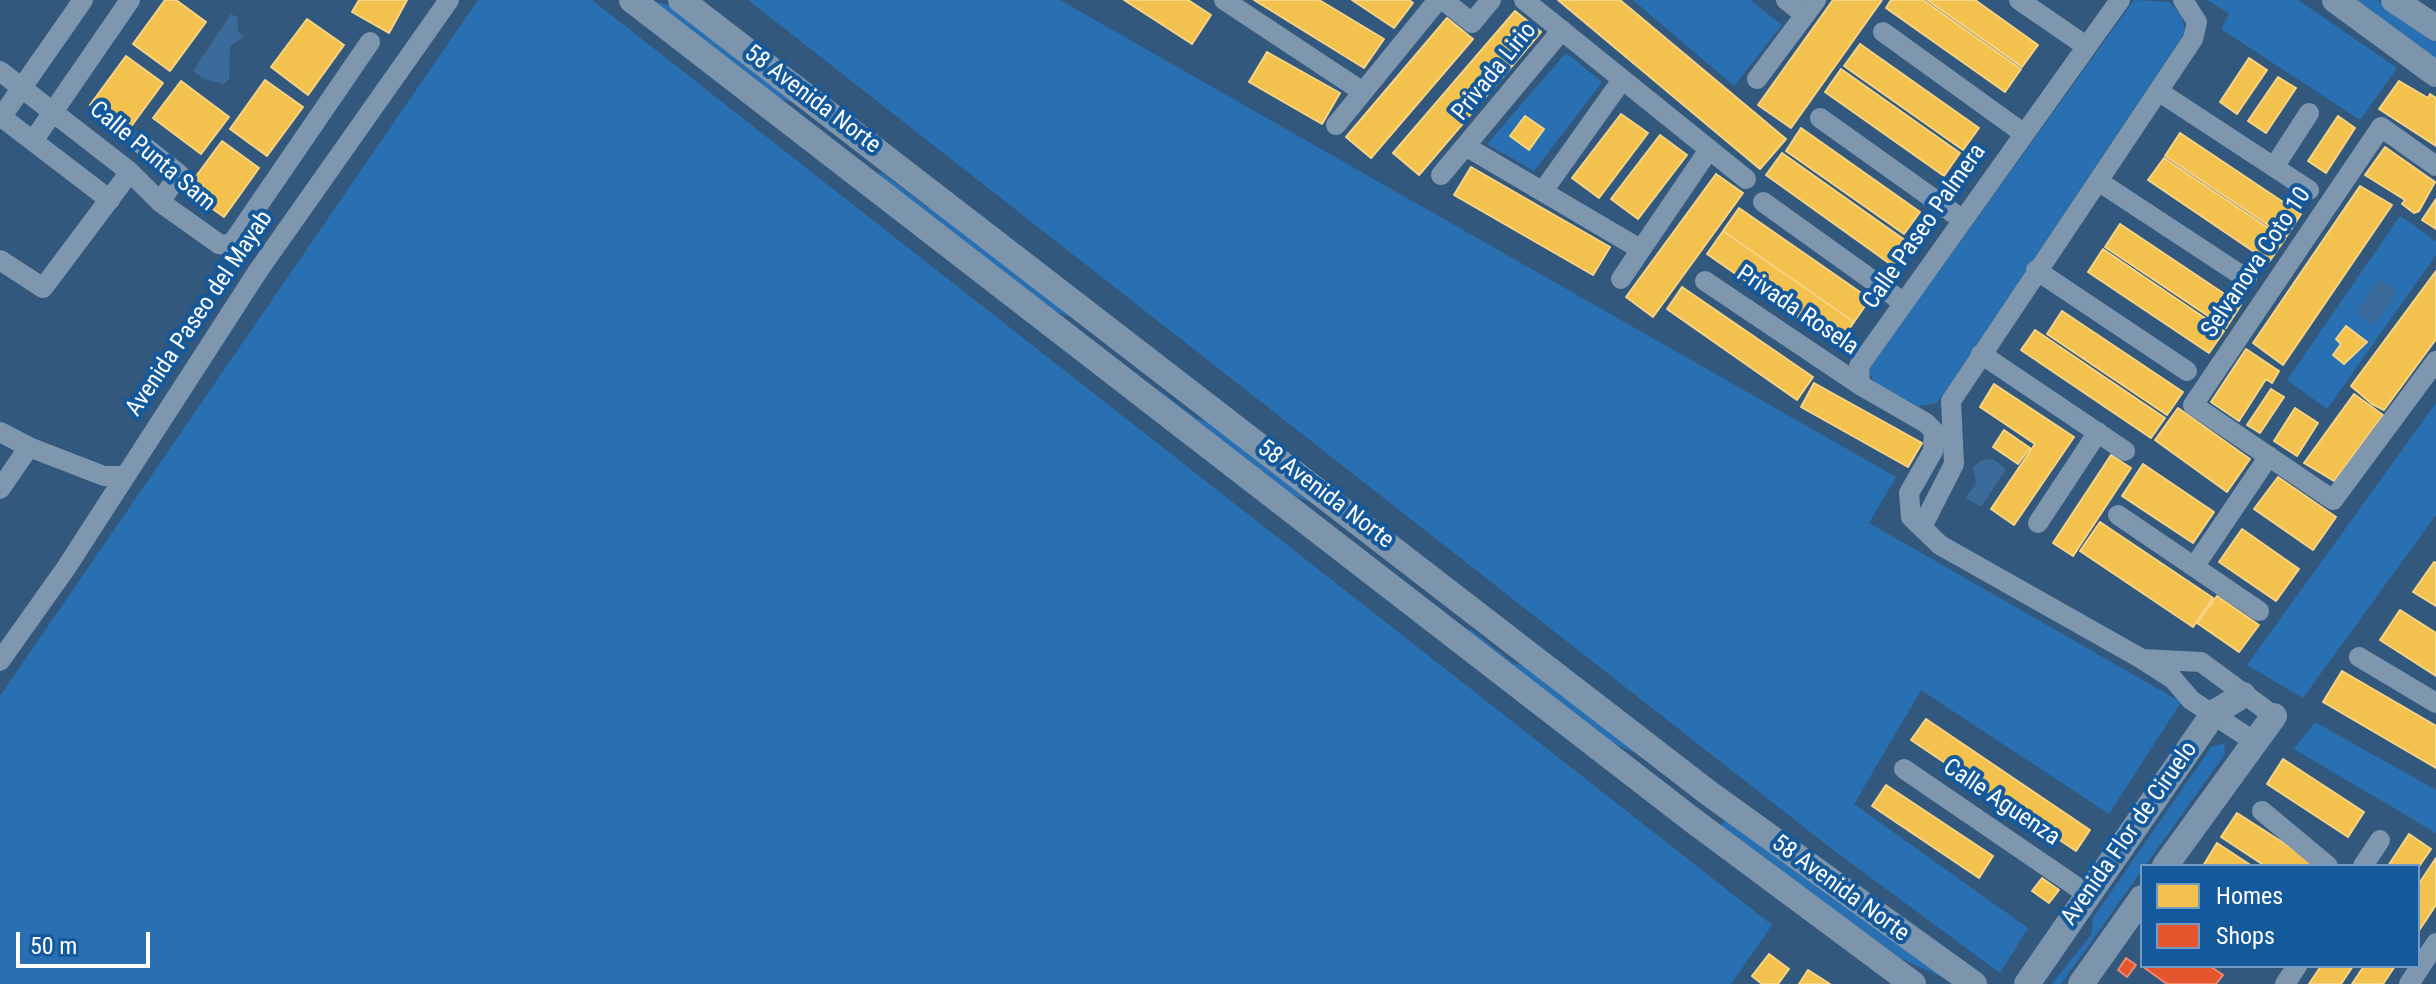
<!DOCTYPE html>
<html>
<head>
<meta charset="utf-8">
<style>
  body { margin:0 }
  #map { position:relative; width:2436px; height:984px; overflow:hidden; background:#33587d; font-family:"Roboto Condensed",sans-serif }
  canvas { display:block }
  .legend { position:absolute; left:2140px; top:864px; width:280px; height:104px; box-sizing:border-box; background:#14599c; border:2px solid #729bc4; margin:0; padding:10px 14px; list-style:none; font-size:24px; color:#fff }
  .legend li { display:flex; align-items:center; gap:16px; height:40px }
  .legend b { width:40px; border:2px solid #729bc4 }
  .scale { position:absolute; left:16px; top:932px; width:134px; height:36px; box-sizing:border-box; border:4px solid #fff; border-top:0; padding-left:10px; font-size:24px; line-height:28px; white-space:nowrap; color:#fff; -webkit-text-stroke:6px #14599c; paint-order:stroke }
</style>
</head>
<body>
<div id="map">
<canvas width="2436" height="984"></canvas>
<ul class="legend">
<li><b style="height:22px;background:#f2c14e"></b>Homes</li>
<li><b style="height:22px;background:#e4572e"></b>Shops</li>
</ul>
<div class="scale">50 m</div>
</div>
<script>
const ctx = document.querySelector('canvas').getContext('2d');
ctx.lineJoin = 'round';
function paint(path, color) {
  ctx.fillStyle = color;
  ctx.fill(path, 'evenodd');
}
function toPath(rows) {
  const path = new Path2D();
  for (const r of rows) {
    path.moveTo(r[0], r[1]);
    for (let i = 2; i < r.length; i += 2) path.lineTo(r[i], r[i + 1]);
  }
  return path;
}
function stroke(path, color, width, dash) {
  ctx.strokeStyle = color;
  ctx.lineWidth = width;
  ctx.lineCap = dash ? 'butt' : 'round';
  ctx.setLineDash(dash || []);
  ctx.stroke(path);
}
function label(font, color, halo, rows, align = 'center') {
  ctx.font = font + ' "Roboto Condensed",sans-serif';
  ctx.lineWidth = 8;
  ctx.setLineDash([]);
  ctx.textBaseline = 'middle';
  ctx.strokeStyle = halo;
  ctx.fillStyle = color;
  for (const [text, x, y, turn = 0] of rows) {
    ctx.save();
    ctx.translate(x, y);
    ctx.rotate((+turn || 0) * Math.PI / 180);
    ctx.textAlign = isNaN(turn) ? turn : align;
    if (halo) ctx.strokeText(text, 0, 0);
    ctx.fillText(text, 0, 0);
    ctx.restore();
  }
}
paint(toPath([
  [478,0,592,0,1772,925,1731,984,0,984,0,696],
  [652,0,683,10,798,104,776,97],
  [748,0,1060,0,1896,477,1869,523,2181,702,2109,814,1921,690,1854,804,2028,928,2000,973,1832,849],
  [1633,0,1750,0,1782,25,1734,86],
  [2134,0,2169,2,2182,15,2185,32,1937,403,1918,406,1874,382,1868,370],
  [2208,0,2298,0,2397,68,2360,120,2221,29,2229,14],
  [2352,0,2377,0,2436,41,2436,58],
  [1566,53,1602,82,1534,171,1487,144],
  [881,172,927,207,947,214,1074,318,1053,311,878,176],
  [2400,216,2436,241,2436,255,2327,409,2287,380],
  [1156,388,1196,418,1218,426,1312,502,1291,495,1154,390],
  [2436,403,2436,515,2303,698,2247,665],
  [1470,629,1513,663,1531,668,1642,756,1613,743,1467,632],
  [2315,722,2436,790,2436,833,2294,749],
  [2224,744,2225,754,2061,984,2052,984,2091,935,2093,918,2212,746],
  [1725,820,1957,984,1902,959,1720,827]
]), '#2970b2');
paint(toPath([
  [231,14,237,17,238,31,244,37,230,46,229,79,224,84,204,79,193,71],
  [2379,279,2398,292,2375,325,2356,312],
  [1993,459,2006,469,1981,507,1966,498,1976,482,1973,468,1981,460]
]), '#3b6b9a');
const homes = toPath([
  [165,0,176,0,206,22,170,71,133,44,165,0],
  [359,0,407,0,389,33,352,12,359,0],
  [1124,0,1188,0,1211,15,1192,44,1124,0],
  [1254,0,1319,0,1384,39,1364,68,1254,0],
  [1352,0,1409,0,1413,3,1394,28,1352,0],
  [1558,0,1620,0,1786,139,1760,169,1558,0],
  [1833,0,1882,0,1791,128,1758,105,1833,0],
  [1891,0,1923,0,2021,69,2005,92,1886,8,1891,0],
  [1927,0,1975,0,2038,45,2022,67,1927,0],
  [1515,11,1541,32,1419,175,1393,153,1515,11],
  [1447,18,1473,39,1371,158,1346,137,1447,18],
  [307,19,344,45,308,95,271,67,307,19],
  [1860,44,1979,128,1963,150,1844,66,1860,44],
  [1267,52,1340,93,1322,124,1249,82,1267,52],
  [126,56,163,83,127,132,90,105,126,56],
  [2249,58,2267,70,2237,114,2220,102,2249,58],
  [1841,69,1960,153,1944,176,1825,92,1841,69],
  [2278,77,2296,88,2266,133,2248,121,2278,77],
  [265,80,303,107,267,156,230,129,265,80],
  [181,81,229,117,201,154,153,118,181,81],
  [2399,81,2428,98,2430,94,2436,98,2436,146,2379,109,2399,81],
  [1621,114,1648,133,1599,198,1572,178,1621,114],
  [1525,116,1544,129,1529,150,1510,136,1525,116],
  [2338,116,2355,128,2326,173,2308,161,2338,116],
  [1801,128,1920,212,1904,234,1786,151,1801,128],
  [2180,133,2301,214,2286,237,2165,156,2180,133],
  [1660,135,1687,155,1638,219,1611,199,1660,135],
  [222,141,259,168,224,217,186,190,222,141],
  [2385,147,2435,182,2419,211,2414,213,2402,204,2405,200,2365,175,2385,147],
  [1782,153,1909,243,1893,266,1766,175,1782,153],
  [2164,158,2285,239,2269,262,2148,180,2164,158],
  [1471,167,1610,247,1593,275,1454,195,1471,167],
  [1716,174,1743,193,1653,317,1626,297,1716,174],
  [2360,186,2392,205,2283,365,2253,343,2360,186],
  [2436,199,2436,229,2422,220,2436,199],
  [1739,208,1870,299,1854,322,1723,231,1739,208],
  [2120,224,2241,305,2226,328,2105,247,2120,224],
  [1723,231,1854,322,1838,345,1707,254,1723,231],
  [2103,249,2224,331,2209,353,2088,272,2103,249],
  [2436,271,2436,339,2384,410,2372,404,2351,386,2436,271],
  [1682,287,1813,377,1797,400,1667,309,1682,287],
  [2062,311,2183,392,2167,415,2047,334,2062,311],
  [2346,326,2367,342,2344,364,2333,355,2341,344,2336,339,2346,326],
  [2035,330,2165,418,2151,438,2021,350,2035,330],
  [2246,349,2279,371,2272,383,2266,379,2239,421,2211,402,2246,349],
  [1814,383,1922,443,1908,467,1801,407,1814,383],
  [1994,384,2074,437,2014,525,1991,509,2035,444,1980,407,1994,384],
  [2271,389,2284,397,2260,433,2247,425,2271,389],
  [2354,394,2383,415,2334,481,2304,463,2354,394],
  [2178,408,2250,459,2227,492,2155,440,2178,408],
  [2295,408,2318,423,2297,456,2274,441,2295,408],
  [2004,430,2030,448,2018,464,1993,447,2004,430],
  [2111,455,2131,468,2073,556,2053,543,2111,455],
  [2143,464,2214,512,2193,543,2122,496,2143,464],
  [2278,477,2336,517,2313,550,2254,509,2278,477],
  [2100,522,2213,598,2193,627,2080,551,2100,522],
  [2242,529,2299,569,2276,601,2219,562,2242,529],
  [2434,562,2436,563,2436,606,2413,592,2434,562],
  [2217,596,2259,625,2239,652,2197,623,2217,596],
  [2400,610,2436,633,2436,676,2380,640,2400,610],
  [2342,671,2436,726,2436,768,2323,702,2342,671],
  [1926,719,2090,830,2076,851,1911,740,1926,719],
  [2283,759,2364,812,2348,837,2267,784,2283,759],
  [1886,785,1993,856,1979,878,1872,806,1886,785],
  [2237,813,2318,865,2265,866,2221,837,2237,813],
  [2409,834,2431,849,2418,868,2388,866,2409,834],
  [2217,843,2252,866,2203,866,2217,843],
  [2436,858,2436,905,2418,932,2418,885,2436,858],
  [2042,878,2059,890,2049,903,2032,891,2042,878],
  [1769,954,1789,969,1778,984,1762,984,1752,976,1769,954],
  [2321,966,2353,966,2341,984,2309,984,2321,966],
  [2364,966,2395,966,2383,984,2352,984,2364,966],
  [1808,970,1830,984,1799,984,1808,970]
]);
paint(homes, '#f2c14e');
stroke(homes, '#f6d483', 2);
const shops = toPath([
  [2126,958,2136,965,2127,977,2118,970,2126,958],
  [2142,966,2210,966,2223,975,2216,984,2167,984,2142,966]
]);
paint(shops, '#e4572e');
stroke(shops, '#ec896d', 2);
stroke(toPath([
  [1224,0,1363,92,1438,0],
  [1443,0,1472,23,1491,0],
  [1524,0,1746,179],
  [1786,0,1805,15],
  [2019,0,2086,46],
  [2120,0,1859,366,1860,385,1926,423,1934,431,1933,451,1909,493,1911,517,1940,545,2142,659,2173,679,2191,700,2255,742],
  [1883,32,2023,133],
  [0,71,130,172,160,202,219,244,226,245,233,242,370,42],
  [1757,79,1816,0],
  [2158,91,2309,190],
  [0,116,110,200],
  [1820,118,1963,220],
  [0,119,83,0],
  [1336,125,1363,92],
  [33,141,130,0],
  [140,143,179,174,160,202],
  [1467,147,1640,249],
  [2436,166,2381,127,2193,405,2333,500,2436,361],
  [2274,167,2309,113],
  [1441,175,1562,30],
  [2098,181,2247,279],
  [1543,191,1622,80],
  [1763,202,1904,303],
  [0,260,43,288,130,172],
  [2036,270,2187,371],
  [1621,279,1708,151],
  [1705,281,1860,385],
  [1981,354,2125,451],
  [0,432,29,447,104,476,123,476],
  [0,489,29,447],
  [2118,515,2259,611],
  [2038,523,2098,432],
  [1922,527,1954,464,1951,401,2193,39,2197,22,2183,0],
  [2194,567,2269,456],
  [2359,657,2436,703],
  [2142,659,2201,662,2274,716],
  [0,661,66,568,258,271,449,0],
  [1904,769,2087,894],
  [2262,811,2328,866],
  [2363,866,2380,840],
  [2285,984,2297,966],
  [2409,984,2436,943]
]), '#7e96ae', 20);
stroke(toPath([
  [632,0,1691,819,1913,984],
  [681,0,1710,794,1974,984],
  [2335,0,2436,74],
  [2394,0,2436,28],
  [2165,866,2274,716],
  [2027,984,2214,713,2243,695],
  [2081,984,2142,898]
]), '#7c94ac', 26);
label('24px', '#fff', '#14599c', [
  ["Privada Lirio",1495,72,-51],
  ["58 Avenida Norte",812,100,37],
  ["Calle Punta Sam",152,157,40],
  ["Calle Paseo Palmera",1925,227,-55],
  ["Selvanova Coto 10",2257,263,-56],
  ["Privada Rosela",1797,311,34],
  ["Avenida Paseo del Mayab",200,314,-56],
  ["58 Avenida Norte",1325,495,37],
  ["Calle Aguenza",2001,803,34],
  ["Avenida Flor de Ciruelo",2130,834,-55],
  ["58 Avenida Norte",1840,889,36]
]);
</script>
</body>
</html>
